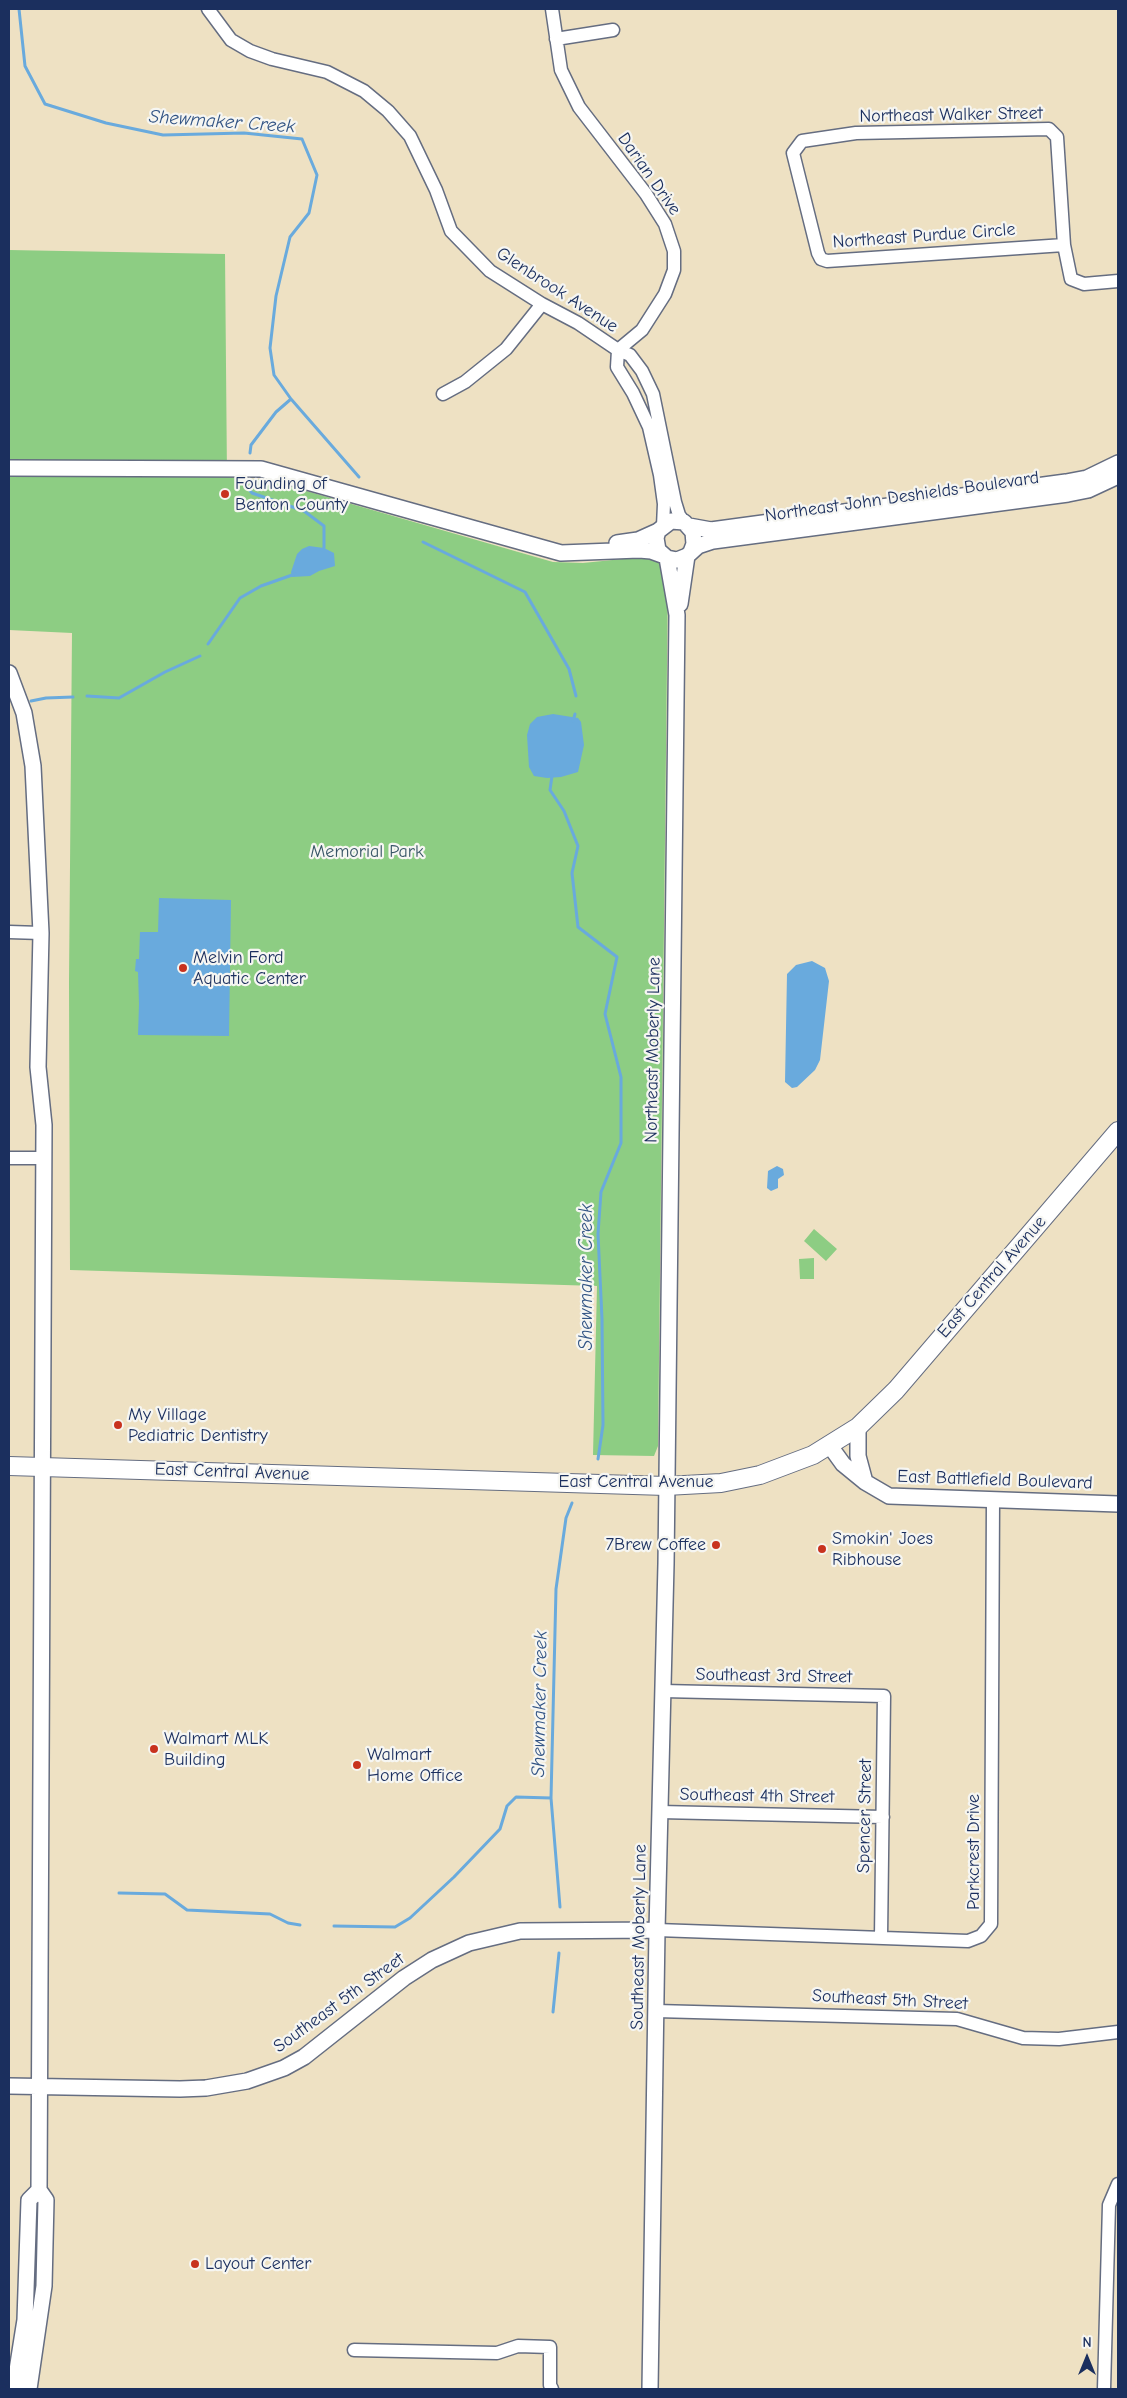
<!DOCTYPE html>
<html>
<head>
<meta charset="utf-8">
<style>
  body { margin:0 }
  #map { position:relative; width:1127px; height:2398px; overflow:hidden; background:#eee1c3; font-family:"Comic Neue",sans-serif }
  canvas { display:block }
  .frame { position:absolute; inset:0; border:10px solid #1b2f5e; pointer-events:none }
  .north { position:absolute; left:1062px; top:2333px; width:50px; height:50px; -webkit-text-stroke:4px #f6f6f2; paint-order:stroke; rotate:0deg; font-size:14px; font-weight:700; line-height:20px; text-align:center; color:#1b2f5e }
  .north::after { content:''; display:block; margin:auto; width:18px; height:22px; background:#1b2f5e; clip-path:polygon(50% 0,100% 100%,50% 72%,0 100%) }
</style>
</head>
<body>
<div id="map">
<canvas width="1127" height="2398"></canvas>
<div class="frame"></div>
<div class="north">N</div>
</div>
<script>
const ctx = document.querySelector('canvas').getContext('2d');
ctx.lineJoin = 'round';
function paint(path, color) {
  ctx.fillStyle = color;
  ctx.fill(path, 'evenodd');
}
function toPath(rows) {
  const path = new Path2D();
  for (const r of rows) {
    path.moveTo(r[0], r[1]);
    for (let i = 2; i < r.length; i += 2) path.lineTo(r[i], r[i + 1]);
  }
  return path;
}
function stroke(path, color, width, dash) {
  ctx.strokeStyle = color;
  ctx.lineWidth = width;
  ctx.lineCap = dash ? 'butt' : 'round';
  ctx.setLineDash(dash || []);
  ctx.stroke(path);
}
function label(font, color, halo, rows, align = 'center') {
  ctx.font = font + ' "Comic Neue",sans-serif';
  ctx.lineWidth = 4.5;
  ctx.setLineDash([]);
  ctx.textBaseline = 'middle';
  ctx.strokeStyle = halo;
  ctx.fillStyle = color;
  for (const [text, x, y, turn = 0] of rows) {
    ctx.save();
    ctx.translate(x, y);
    ctx.rotate((+turn || 0) * Math.PI / 180);
    ctx.textAlign = isNaN(turn) ? turn : align;
    if (halo) ctx.strokeText(text, 0, 0);
    ctx.fillText(text, 0, 0);
    ctx.restore();
  }
}
paint(toPath([
  [9,250,225,254,227,477,268,480,553,562,583,563,642,557,656,559,664,566,668,577,658,1446,654,1456,593,1455,597,1286,70,1270,69,982,72,633,9,630],
  [814,1229,837,1249,826,1261,804,1241],
  [814,1258,814,1279,800,1279,799,1259]
]), '#8dcd83');
paint(toPath([
  [309,546,324,548,334,553,335,566,319,571,310,576,292,577,291,572,297,554,302,549],
  [553,714,578,718,581,722,584,745,578,772,561,777,547,778,534,776,529,767,527,735,530,724,537,717],
  [159,898,231,900,229,1036,138,1035,139,1004,138,972,135,971,136,959,139,959,140,932,158,932],
  [812,961,825,968,829,981,820,1060,815,1070,797,1087,792,1088,785,1082,787,974,796,965],
  [777,1166,783,1169,784,1175,778,1179,778,1188,771,1191,767,1188,768,1171]
]), '#69aadd');
stroke(toPath([
  [19,9,25,66,45,104,106,123,163,135,244,133,302,139,317,175,309,213,290,237,276,296,270,348,274,375,291,399,359,477],
  [250,453,251,445,276,412,291,399],
  [247,487,252,493,304,511,324,526,324,548,322,550],
  [423,542,525,592,569,669,576,696],
  [208,644,240,598,261,586,295,574],
  [87,696,119,698,165,672,200,656],
  [31,701,46,698,73,697],
  [573,721,575,714],
  [552,776,550,790,564,811,578,846,572,873,578,927,617,957,605,1014,621,1077,621,1143,601,1192,598,1234,602,1319,603,1425,598,1459],
  [119,1893,165,1894,187,1910,270,1914,288,1923,300,1925],
  [560,1907,551,1798,556,1589,566,1518,572,1503],
  [334,1926,395,1927,410,1918,454,1877,500,1829,507,1806,516,1797,551,1798],
  [553,2012,559,1953]
]), '#69aadd', 3);
const minor = toPath([
  [208,9,231,40,250,51,272,59,327,72,364,91,388,111,410,136,436,190,451,231,490,271,542,304,578,323,618,350,630,355,642,371,653,394,675,502,679,515,684,522],
  [552,9,561,70,579,107,646,194,665,224,674,251,674,270,665,294,642,330,618,350],
  [556,39,613,30],
  [1064,245,827,261,821,259,818,253,793,153,802,141,856,133,1049,129,1057,137,1064,245,1071,279,1084,284,1118,281],
  [618,350,617,367,633,393,649,427,660,475,664,504,663,526],
  [443,394,465,382,506,349,542,304],
  [9,932,41,933],
  [9,1158,44,1158],
  [663,1691,884,1696,881,1937],
  [660,1812,883,1817],
  [657,1930,968,1941,981,1936,991,1924,993,1500],
  [656,2011,957,2019,1023,2038,1059,2039,1118,2032],
  [354,2350,497,2353,518,2346,550,2347,550,2385,552,2389],
  [1104,2389,1109,2205,1118,2184]
]);
const tertiary = toPath([
  [9,468,261,469,561,553,639,550,651,551,662,555],
  [689,526,711,530,1066,482,1087,478,1118,463],
  [617,543,638,540,658,531],
  [691,552,694,544,693,532,684,522,671,521,658,531,656,538,658,550,667,558,677,560,687,556,698,546,713,541,1068,494,1088,490,1118,476],
  [680,604,687,556],
  [9,673,24,713,33,766,41,933,38,1067,44,1125,39,2190,46,2200,44,2286,29,2389],
  [858,1427,858,1456,865,1482],
  [830,1446,843,1464,865,1482,889,1496,1118,1504],
  [9,2086,180,2089,206,2088,247,2081,284,2068,304,2057,404,1978,432,1960,469,1943,520,1931,657,1930],
  [14,2389,25,2320,29,2200,39,2190],
  [650,2389,657,1930,666,1564,677,615,667,558]
]);
const secondary = toPath([
  [9,1466,666,1486,721,1483,760,1475,813,1455,858,1427,896,1390,1118,1131]
]);
stroke(minor, '#656d81', 15);
stroke(tertiary, '#656d81', 18);
stroke(secondary, '#656d81', 20);
stroke(minor, '#fff', 12);
stroke(tertiary, '#fff', 15);
stroke(secondary, '#fff', 18);
for (const [x, y, r, color] of [
  [225,494,5,"#c8321e"],
  [183,968,5,"#c8321e"],
  [118,1425,5,"#c8321e"],
  [716,1545,5,"#c8321e"],
  [822,1549,5,"#c8321e"],
  [154,1749,5,"#c8321e"],
  [357,1765,5,"#c8321e"],
  [195,2264,5,"#c8321e"]
]) {
  const dot = new Path2D();
  dot.arc(x, y, r, 0, 2 * Math.PI);
  ctx.fillStyle = color;
  ctx.fill(dot);
  stroke(dot, '#f6f6f2', 2);
}
label('18px', '#1b2f5e', '#f6f6f2', [
  ["Northeast Walker Street",951,115,-1],
  ["Darian Drive",649,174,55],
  ["Northeast Purdue Circle",924,236,-4],
  ["Glenbrook Avenue",557,290,33],
  ["Northeast John Deshields Boulevard",902,497,-8],
  ["Northeast Moberly Lane",653,1050,-89],
  ["East Central Avenue",992,1277,-49],
  ["East Central Avenue",232,1472,2],
  ["East Battlefield Boulevard",995,1480,2],
  ["East Central Avenue",636,1482],
  ["Southeast 3rd Street",774,1676,1],
  ["Southeast 4th Street",757,1796,1],
  ["Spencer Street",865,1816,-89],
  ["Parkcrest Drive",974,1852,-90],
  ["Southeast Moberly Lane",639,1937,-89],
  ["Southeast 5th Street",890,2000,3],
  ["Southeast 5th Street",339,2003,-36]
]);
label('18px', '#1b2f5e', '#f6f6f2', [
  ["Founding of",235,484],
  ["Benton County",235,505],
  ["Melvin Ford",193,958],
  ["Aquatic Center",193,979],
  ["My Village",128,1415],
  ["Pediatric Dentistry",128,1436],
  ["Smokin' Joes",832,1539],
  ["Ribhouse",832,1560],
  ["7Brew Coffee",706,1545,"right"],
  ["Walmart MLK",164,1739],
  ["Building",164,1760],
  ["Walmart",367,1755],
  ["Home Office",367,1776],
  ["Layout Center",205,2264]
], 'left');
label('18px', '#385667', '#f6f6f2', [
  ["Memorial Park",367,852]
]);
label('italic 19px', '#325484', '#f6f6f2', [
  ["Shewmaker Creek",222,122,4],
  ["Shewmaker Creek",587,1277,-90],
  ["Shewmaker Creek",540,1704,-89]
]);
</script>
</body>
</html>
